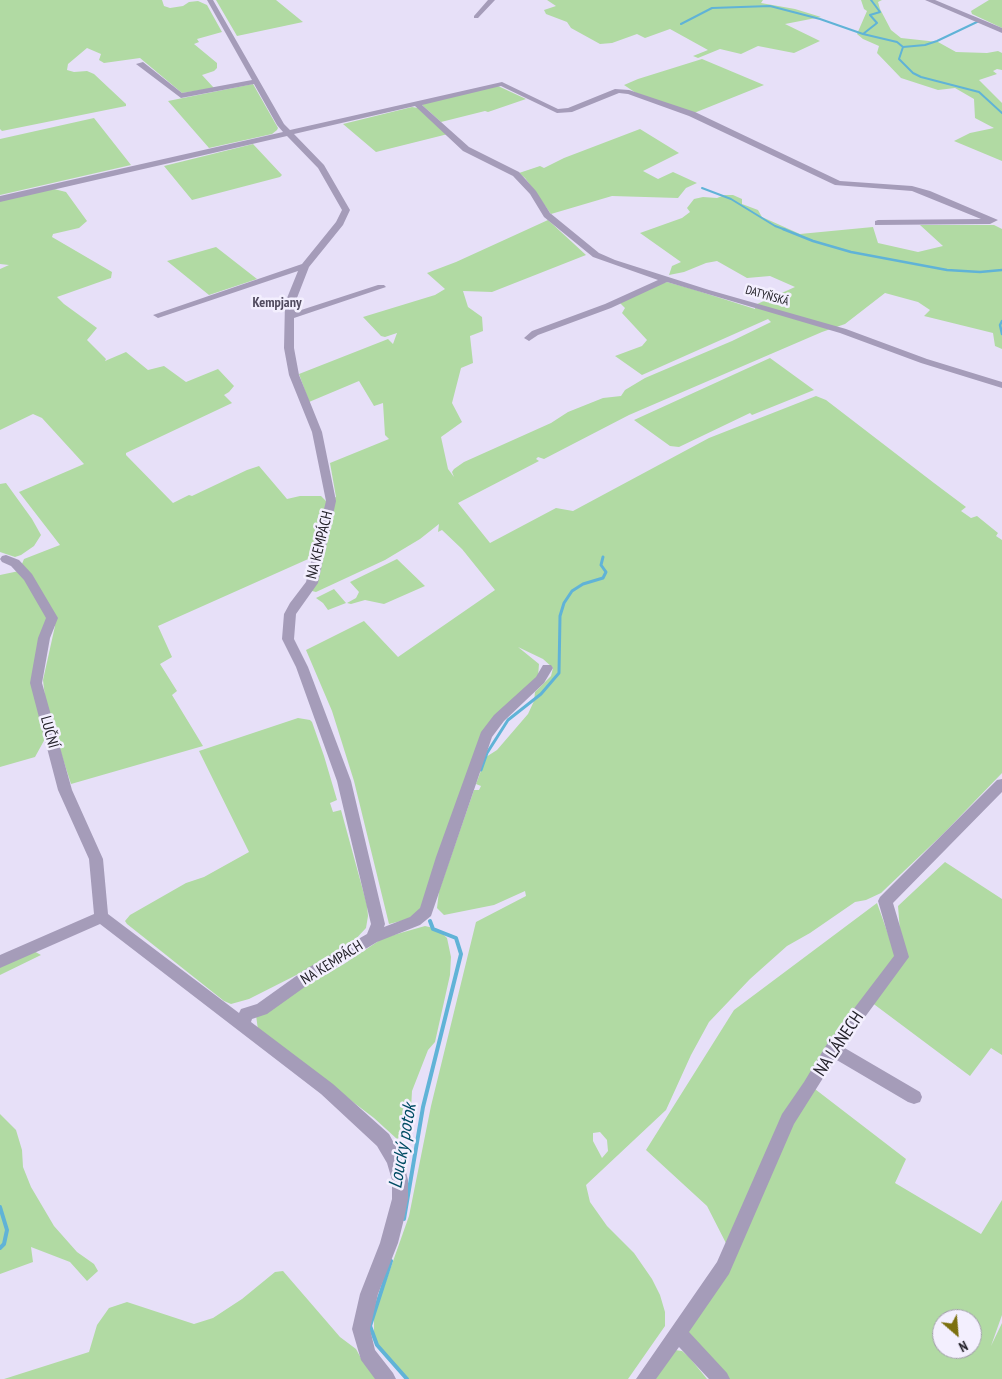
<!DOCTYPE html>
<html>
<head>
<meta charset="utf-8">
<style>
  body { margin:0 }
  #map { position:relative; width:1002px; height:1379px; overflow:hidden; background:#e7e0f8; font-family:"PT Sans Narrow",sans-serif }
  canvas { display:block }
  .north { position:absolute; left:932px; top:1309px; width:50px; height:50px; box-sizing:border-box; background:#f3effe; border:1px solid #a09da9; border-radius:50%; rotate:153deg; font-size:14px; font-weight:700; line-height:20px; text-align:center; color:#232129 }
  .north::after { content:''; display:block; margin:auto; width:18px; height:22px; background:#7c700f; clip-path:polygon(50% 0,100% 100%,50% 72%,0 100%) }
</style>
</head>
<body>
<div id="map">
<canvas width="1002" height="1379"></canvas>
<div class="north">N</div>
</div>
<script>
const ctx = document.querySelector('canvas').getContext('2d');
ctx.lineJoin = 'round';
function paint(path, color) {
  ctx.fillStyle = color;
  ctx.fill(path, 'evenodd');
}
function toPath(rows) {
  const path = new Path2D();
  for (const r of rows) {
    path.moveTo(r[0], r[1]);
    for (let i = 2; i < r.length; i += 2) path.lineTo(r[i], r[i + 1]);
  }
  return path;
}
function stroke(path, color, width, dash) {
  ctx.strokeStyle = color;
  ctx.lineWidth = width;
  ctx.lineCap = dash ? 'butt' : 'round';
  ctx.setLineDash(dash || []);
  ctx.stroke(path);
}
function label(font, color, halo, rows, align = 'center') {
  ctx.font = font + ' "PT Sans Narrow",sans-serif';
  ctx.lineWidth = 5;
  ctx.setLineDash([]);
  ctx.textBaseline = 'middle';
  ctx.strokeStyle = halo;
  ctx.fillStyle = color;
  for (const [text, x, y, turn = 0] of rows) {
    ctx.save();
    ctx.translate(x, y);
    ctx.rotate((+turn || 0) * Math.PI / 180);
    ctx.textAlign = isNaN(turn) ? turn : align;
    if (halo) ctx.strokeText(text, 0, 0);
    ctx.fillText(text, 0, 0);
    ctx.restore();
  }
}
paint(toPath([
  [0,0,162,0,164,6,170,8,183,6,189,2,198,1,207,5,222,32,197,39,199,42,194,44,217,63,217,68,214,71,202,75,214,88,182,93,140,58,104,63,99,60,101,54,87,48,68,64,67,70,74,72,87,71,94,74,126,104,126,106,2,131,0,129],
  [216,0,276,0,303,22,237,36],
  [547,0,763,0,761,3,795,9,821,17,785,24,820,41,794,53,758,46,741,54,720,49,698,58,693,56,708,50,670,29,645,38,637,34,612,43,600,44,571,28,567,22,546,14,544,10,556,6],
  [861,0,882,0,878,2,880,9,891,30,901,38,938,42,956,52,987,53,998,51,1002,53,1002,70,997,69,993,71,997,74,979,80,1002,103,1002,161,954,141,970,133,994,128,975,118,974,99,955,88,938,90,901,78,877,53,879,46,863,39,857,34,867,11,864,9],
  [989,0,1002,0,1002,28,972,14,971,11],
  [702,59,764,85,694,113,636,93,624,85,638,79],
  [253,84,278,128,277,130,272,134,209,148,168,101],
  [498,86,526,99,488,112,485,111,441,122,422,105,423,103],
  [412,107,418,108,448,134,376,152,343,124],
  [94,118,131,165,0,195,0,139],
  [640,129,679,153,643,171,658,179,673,172,697,183,686,188,678,198,612,196,551,214,525,178,519,173,540,166,544,168,564,158],
  [253,144,282,175,280,177,192,200,164,166],
  [54,189,66,192,87,221,79,228,53,234,52,237,112,272,111,278,108,279,57,297,64,304,97,328,87,340,106,359,105,361,126,352,148,370,164,366,186,382,218,369,234,386,229,392,224,395,232,403,126,453,126,455,173,503,189,495,192,496,247,470,259,466,287,499,300,496,321,496,326,501,336,497,330,463,389,439,385,435,383,403,374,406,359,381,309,402,299,374,383,341,388,339,393,344,397,333,385,337,381,336,363,317,435,295,445,289,427,273,456,262,548,220,586,255,492,292,463,291,468,307,482,317,483,331,470,336,473,363,461,368,452,403,462,422,441,437,448,469,454,477,452,472,454,469,464,462,551,423,568,412,603,398,621,396,625,390,645,378,732,341,771,322,768,319,642,375,615,356,642,346,647,340,622,313,625,308,620,303,662,283,667,282,692,289,755,309,755,305,795,287,770,276,747,278,717,261,706,263,684,272,669,275,672,266,681,262,640,233,682,218,690,212,687,208,694,199,703,197,717,198,725,195,733,195,742,199,742,204,758,210,762,217,800,234,873,227,878,243,918,252,943,246,920,225,994,225,1002,229,1002,349,995,346,993,333,924,316,930,310,918,302,885,293,845,324,822,332,629,415,544,459,538,457,536,459,539,461,458,503,490,543,556,508,573,511,709,438,816,396,826,400,934,483,966,507,961,511,971,518,977,516,998,533,996,536,1002,540,1002,773,944,833,881,893,866,900,855,902,810,933,787,946,750,979,709,1022,691,1055,666,1110,586,1185,590,1202,607,1226,634,1253,652,1279,660,1295,665,1312,665,1326,628,1379,406,1379,381,1352,374,1341,374,1315,409,1216,431,1106,476,922,526,896,525,891,494,905,444,915,437,908,439,891,474,790,479,790,481,786,476,784,486,757,497,750,528,714,534,701,535,692,551,676,553,668,543,659,518,647,539,664,538,677,489,726,421,916,389,924,354,781,332,711,306,650,364,621,398,657,495,590,462,549,442,530,438,532,439,524,420,539,385,560,316,592,312,591,312,587,326,545,315,556,158,626,172,657,160,664,177,691,172,695,203,746,71,784,46,706,43,680,55,626,48,627,36,683,46,737,35,757,0,767,0,575,19,571,24,559,60,545,19,492,84,464,42,418,33,414,0,430,0,269,9,265,0,264,0,200],
  [600,1132,607,1140,608,1151,602,1158,593,1141,593,1133],
  [216,247,257,279,209,295,167,261],
  [770,358,814,390,752,415,750,413,679,447,670,446,634,420],
  [6,483,32,519,41,535,34,546,21,555,15,557,0,552,0,484],
  [397,559,425,586,384,604,365,600,351,604,347,603,356,598,359,592,350,582],
  [334,589,346,603,328,610,323,603,316,598],
  [298,718,310,720,312,722,324,756,337,800,330,803,333,812,341,810,367,905,368,916,366,928,352,943,332,957,249,999,231,1004,224,1001,127,924,125,921,130,915,186,883,204,877,249,852,199,751],
  [945,862,1002,899,1002,1055,991,1048,970,1076,871,1002,811,1086,906,1159,895,1183,981,1234,1002,1200,1002,1315,991,1346,1002,1323,1002,1379,721,1379,678,1333,730,1251,707,1206,646,1150,734,1010,877,903,898,962,902,957,898,906],
  [942,1319,972,1319,972,1349,942,1349],
  [425,926,438,929,447,938,451,957,450,975,435,1042,428,1050,412,1091,410,1127,397,1139,374,1118,258,1030,256,1015,344,964,383,938],
  [32,950,41,955,0,975,0,966],
  [0,1114,16,1130,22,1150,23,1167,31,1187,54,1226,77,1252,94,1264,98,1271,87,1281,70,1262,31,1247,33,1262,0,1274],
  [283,1271,340,1337,356,1349,362,1360,380,1379,4,1379,89,1352,97,1325,109,1308,127,1302,194,1324,213,1318,242,1299,275,1272],
  [675,1350,682,1351,689,1357,707,1379,652,1379]
]), '#b1daa3');
stroke(toPath([
  [871,0,880,12,870,15,877,23,863,34,897,42,903,47,899,59,913,73,921,77,979,92,1002,113],
  [681,24,712,8,770,6,820,19,863,34],
  [903,47,925,45,937,41,979,21],
  [702,188,731,199,775,226,786,230]
]), '#60b3d7', 2);
stroke(toPath([
  [783,229,813,241,851,252,947,270,980,272,1002,270],
  [1002,321,1000,325,1002,334]
]), '#60b3d7', 2.5);
stroke(toPath([
  [481,770,487,753,508,720,541,694,559,673,560,616,564,603,572,591,583,584,603,578,606,572,601,565,603,557]
]), '#60b3d7', 3);
stroke(toPath([
  [0,1207,7,1230,4,1244,0,1248],
  [404,1219,423,1107,461,954,456,938,433,929,430,921],
  [391,1261,370,1326,377,1345,407,1379]
]), '#60b3d7', 4);
paint(toPath([
  [207,0,213,0,284,124,290,130,502,82,558,109,568,108,615,89,629,90,695,112,840,181,912,186,930,191,998,220,990,224,875,225,875,221,878,220,981,219,912,191,835,185,689,116,628,94,619,93,572,112,557,113,501,86,422,105,469,147,519,172,536,191,550,213,599,253,615,260,709,290,846,329,927,359,1002,382,1002,388,921,363,840,333,667,282,611,308,538,335,529,341,524,338,532,331,605,304,658,280,593,257,544,217,530,194,513,176,463,151,415,106,294,134,324,165,350,210,343,225,309,267,295,303,295,312,378,285,384,285,386,287,294,318,294,348,299,375,322,432,336,501,318,583,296,614,294,639,308,667,351,781,385,924,384,927,410,917,420,908,436,857,481,732,494,715,536,677,543,665,551,665,553,668,544,683,504,721,492,737,431,916,420,925,377,942,316,979,267,1014,252,1019,251,1022,333,1084,389,1134,403,1160,408,1180,408,1199,404,1219,398,1243,378,1294,370,1329,375,1350,393,1373,396,1379,375,1379,361,1360,352,1329,360,1294,380,1243,392,1199,392,1180,387,1163,377,1146,321,1094,100,924,0,968,0,955,94,914,89,859,58,790,30,683,38,638,46,618,24,580,11,566,2,562,0,559,2,556,6,555,19,560,32,574,58,618,50,638,42,683,72,790,103,859,108,914,239,1013,241,1009,257,1004,306,969,367,934,371,924,337,781,296,667,282,639,284,614,290,603,306,582,326,501,312,432,289,375,284,348,285,303,298,271,161,317,158,318,153,315,302,264,336,222,342,210,318,168,287,136,0,202,0,196,283,132,277,125,254,84,181,98,136,64,143,62,182,93,252,80,207,0],
  [488,0,495,0,478,18,474,18,474,16,488,0],
  [1002,779,1002,792,893,903,909,957,843,1047,920,1092,922,1097,920,1102,914,1104,908,1102,835,1059,794,1124,729,1274,689,1332,727,1373,730,1379,709,1379,679,1347,656,1379,636,1379,717,1262,782,1114,804,1082,827,1044,894,956,878,901,880,897,997,780,1002,779]
]), '#a59cb9');
paint(toPath([
  [925,0,935,0,1002,28,1002,33,925,0]
]), '#a59cb9');
label('12px', '#232129', '#f3effe', [
  ["DATYŇSKÁ",767,296,16]
]);
label('bold 14px', '#514b5f', '#f3effe', [
  ["Kempjany",277,303]
]);
label('15px', '#232129', '#f3effe', [
  ["NA KEMPÁCH",320,545,-76],
  ["LUČNÍ",49,732,75],
  ["NA KEMPÁCH",332,963,-32]
]);
label('18px', '#232129', '#f3effe', [
  ["NA LÁNECH",839,1044,-56]
]);
label('italic 19px', '#014c64', '#f3effe', [
  ["Loucký potok",403,1146,-80]
]);
</script>
</body>
</html>
